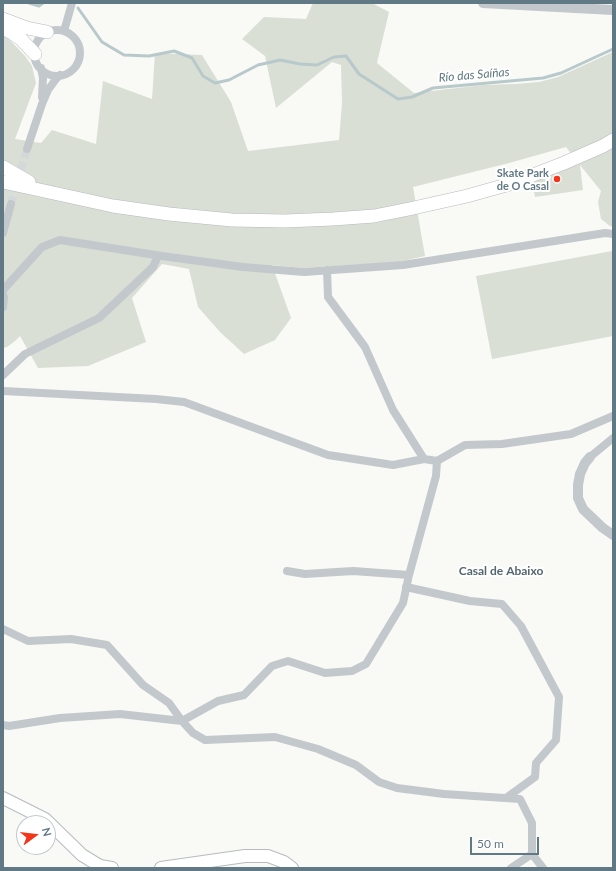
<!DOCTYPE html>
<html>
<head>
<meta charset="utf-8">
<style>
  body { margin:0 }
  #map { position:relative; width:616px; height:871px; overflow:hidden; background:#f9f9f6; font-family:Lato,sans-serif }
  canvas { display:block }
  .frame { position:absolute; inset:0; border:4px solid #617984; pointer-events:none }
  .north { position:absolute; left:16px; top:815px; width:40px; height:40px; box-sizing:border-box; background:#fff; border:1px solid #c0c9ce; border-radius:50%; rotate:75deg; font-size:11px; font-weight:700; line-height:16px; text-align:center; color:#617984 }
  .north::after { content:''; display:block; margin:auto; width:14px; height:18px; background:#f3351c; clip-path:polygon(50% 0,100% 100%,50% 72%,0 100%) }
  .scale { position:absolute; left:470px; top:837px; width:69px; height:18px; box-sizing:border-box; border:2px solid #617984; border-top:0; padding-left:5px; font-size:12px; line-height:14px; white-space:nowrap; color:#617984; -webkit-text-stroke:3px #fff; paint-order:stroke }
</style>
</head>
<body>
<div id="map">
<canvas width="616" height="871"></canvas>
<div class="frame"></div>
<div class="north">N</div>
<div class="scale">50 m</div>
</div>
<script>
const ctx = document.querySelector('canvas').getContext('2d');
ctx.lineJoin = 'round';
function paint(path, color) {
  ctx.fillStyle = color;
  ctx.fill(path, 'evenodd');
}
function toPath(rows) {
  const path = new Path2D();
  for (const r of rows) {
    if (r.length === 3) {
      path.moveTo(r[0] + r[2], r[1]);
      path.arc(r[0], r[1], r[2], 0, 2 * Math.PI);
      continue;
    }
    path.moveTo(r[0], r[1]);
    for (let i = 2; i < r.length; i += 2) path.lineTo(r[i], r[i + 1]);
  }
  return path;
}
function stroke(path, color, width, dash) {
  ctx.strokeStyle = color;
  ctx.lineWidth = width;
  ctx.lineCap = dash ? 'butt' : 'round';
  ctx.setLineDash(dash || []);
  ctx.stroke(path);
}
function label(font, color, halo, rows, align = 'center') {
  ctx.font = font + ' Lato,sans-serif';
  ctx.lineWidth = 4;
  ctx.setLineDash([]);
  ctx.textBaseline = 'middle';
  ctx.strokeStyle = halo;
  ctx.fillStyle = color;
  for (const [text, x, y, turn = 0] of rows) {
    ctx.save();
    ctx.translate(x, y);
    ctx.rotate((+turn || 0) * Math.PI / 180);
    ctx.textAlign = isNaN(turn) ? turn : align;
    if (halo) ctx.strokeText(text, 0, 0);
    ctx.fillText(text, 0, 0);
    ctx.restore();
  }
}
paint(toPath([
  [313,3,372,3,389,12,377,63,414,93,483,85,516,84,539,82,558,77,613,52,613,227,610,226,601,219,598,202,601,191,580,165,583,190,535,197,530,169,577,161,566,147,509,163,413,187,425,256,399,262,303,268,272,265,291,318,275,340,244,354,220,332,198,307,189,269,162,264,132,298,146,342,88,366,38,368,20,336,15,341,7,347,3,348,3,12,9,39,25,56,32,66,36,83,15,139,41,143,52,130,96,144,103,81,152,99,155,53,202,55,231,102,248,151,339,140,342,103,341,65,332,62,276,108,265,56,242,39,264,17,306,19],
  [612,251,613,255,613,336,492,359,476,276]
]), '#d9dfd5');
stroke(toPath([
  [29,3,39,6,43,3],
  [78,8,102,42,124,55,149,56,174,51,192,58,203,76,215,83,229,80,258,65,280,60,300,64,317,65,334,57,346,56,359,74,398,99,412,97,433,88,543,78,561,73,613,49]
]), '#b8c9cb', 3);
stroke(toPath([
  [11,204,27,149]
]), '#d3d9da', 8, [8, 4]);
const primary = toPath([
  [3,798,45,819,82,855,100,866,112,868],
  [161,868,245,856,268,856,284,862,292,868]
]);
const trunk = toPath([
  [3,19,27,28,47,32],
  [3,28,12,33,21,39,35,54],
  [3,167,29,182],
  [3,182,113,206,169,214,232,220,285,221,333,219,374,216,409,209,467,196,510,184,564,163,603,146,613,140]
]);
stroke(primary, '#b5bcbf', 14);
stroke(trunk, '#b5bbbe', 14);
stroke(toPath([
  [57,53,23],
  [64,31,72,3],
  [41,68,43,78,42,97],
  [27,149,42,104,48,90,56,79,60,75],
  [3,233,11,204],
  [327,270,328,297,365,347,393,410,424,459],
  [3,290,42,247,60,240,162,256,243,267,304,272,403,265,605,233,613,234],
  [3,294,4,298,3,307],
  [3,375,25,354,99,318,153,267,158,256],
  [3,391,156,399,184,402,328,455,393,465,424,459,437,461,465,445,502,444,571,434,613,416],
  [590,457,613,438],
  [287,571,305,574,353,571,409,575],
  [406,587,470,601,502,604,521,626,559,697,556,740,536,763,535,777,506,798],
  [3,629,28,641,71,639,107,645,143,685,169,703,182,721,218,701,244,695,272,666,288,661,325,673,352,671,366,664,403,603,409,575,436,476,437,461],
  [3,725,9,726,60,718,120,714,182,721,193,733,205,740,275,737,318,749,356,765,379,782,397,788,444,794,520,799,532,823,532,854],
  [511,868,532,854,543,868]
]), '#c2c8cb', 8);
stroke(toPath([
  [483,3,613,10],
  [590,457,585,463,580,474,578,485,578,498,583,509,603,528,613,535]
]), '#c2c8cb', 10);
stroke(primary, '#fff', 12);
stroke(trunk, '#fff', 13);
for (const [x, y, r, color] of [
  [557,179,4,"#f3351c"]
]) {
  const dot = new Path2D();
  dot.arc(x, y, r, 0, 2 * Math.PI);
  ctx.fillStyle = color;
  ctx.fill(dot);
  stroke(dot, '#fff', 1.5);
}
label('bold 11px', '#617984', '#fff', [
  ["Skate Park",549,173],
  ["de O Casal",549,186]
], 'right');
label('italic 12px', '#5c787e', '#fff', [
  ["Río das Saíñas",474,75,-5]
]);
label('bold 12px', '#54666e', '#fff', [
  ["Casal de Abaixo",501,571]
]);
</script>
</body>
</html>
